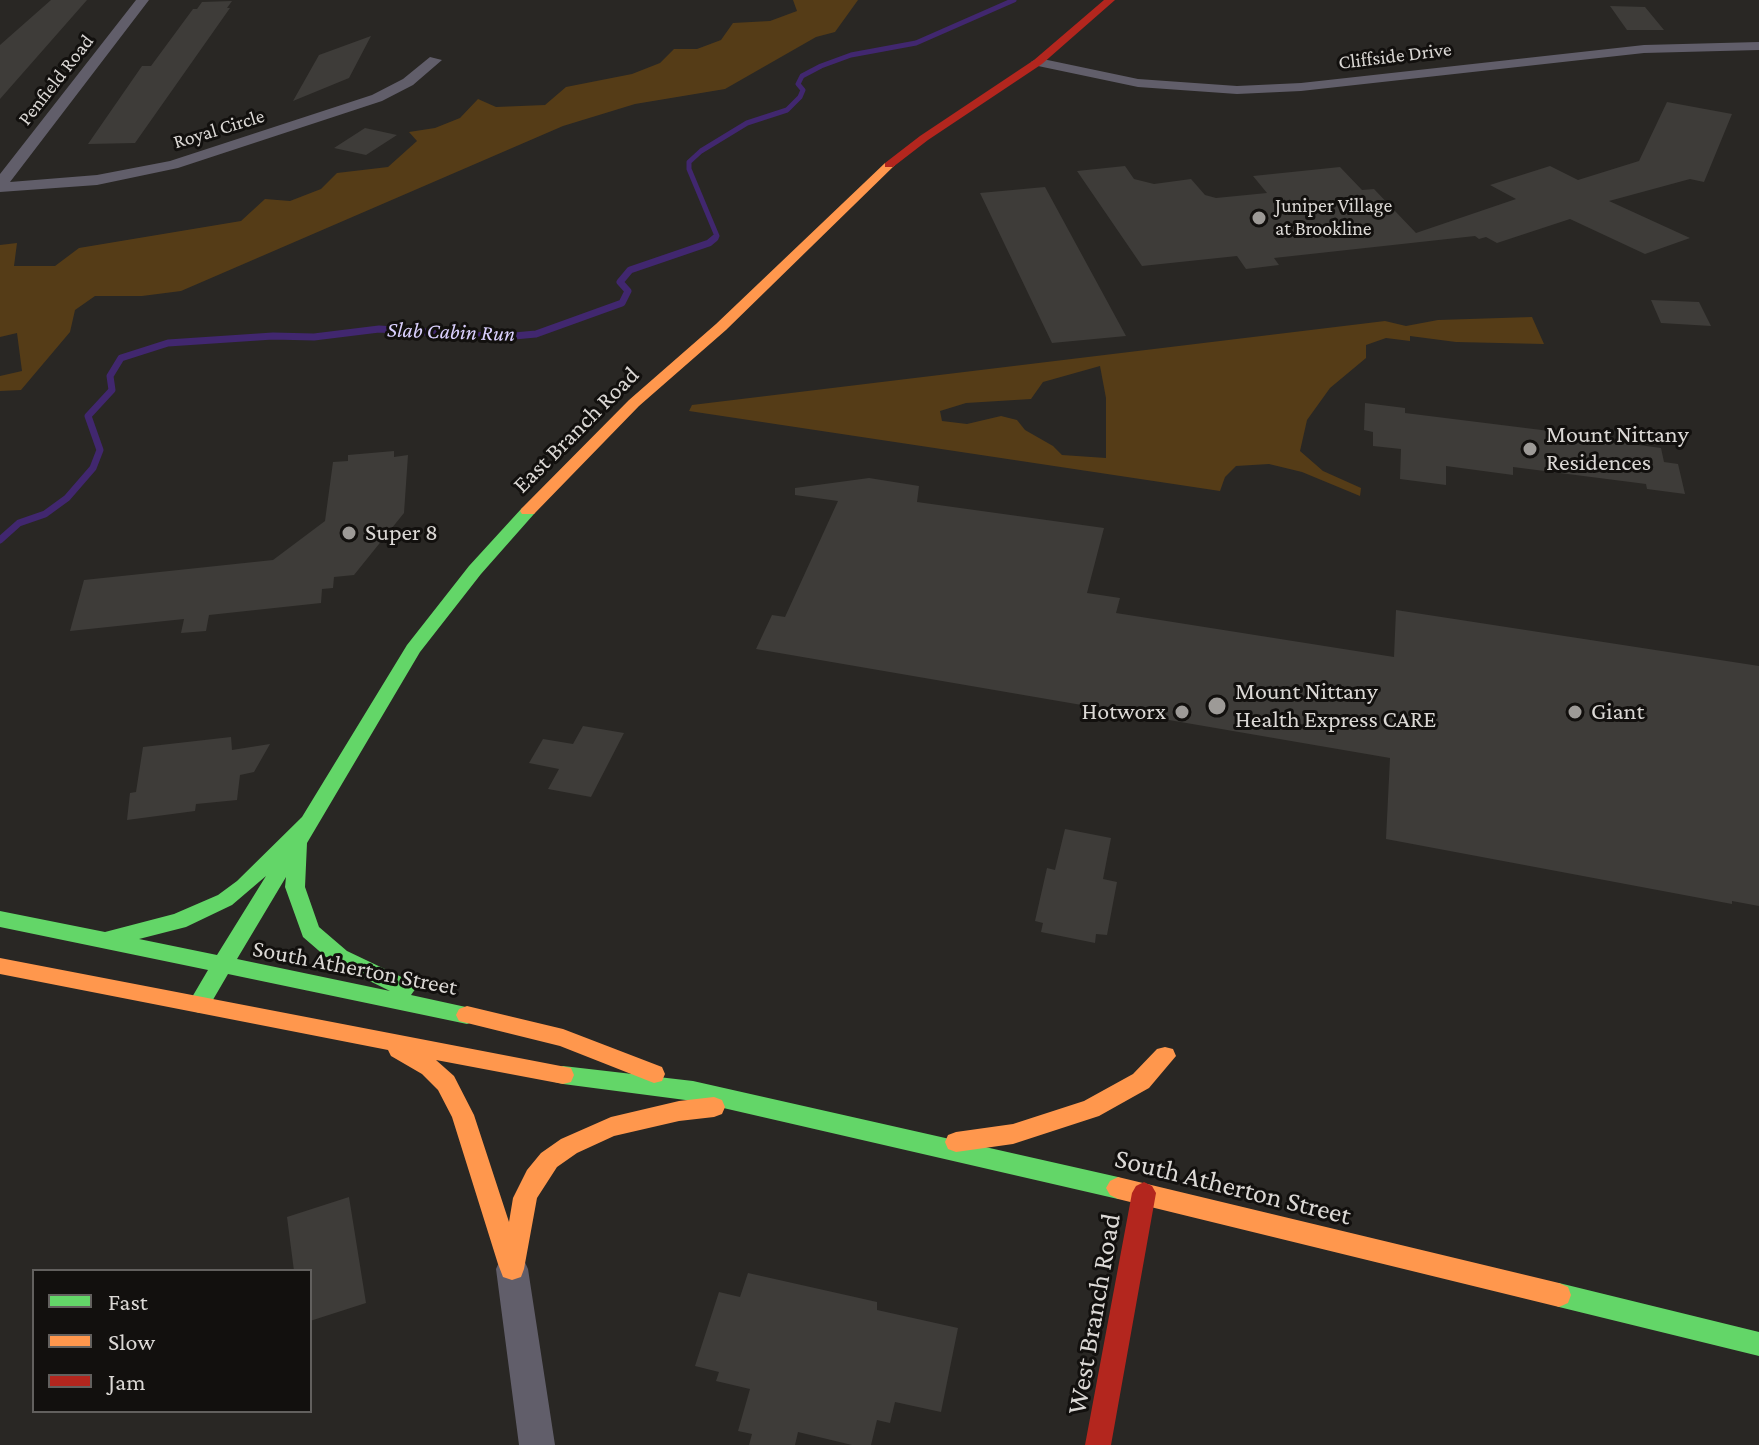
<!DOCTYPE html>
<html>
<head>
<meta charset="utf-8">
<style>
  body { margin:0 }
  #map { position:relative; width:1759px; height:1445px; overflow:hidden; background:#292724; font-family:"Crimson Pro",serif }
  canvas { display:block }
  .legend { position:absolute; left:32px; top:1269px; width:280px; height:144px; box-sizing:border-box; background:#12100e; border:2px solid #62605e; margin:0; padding:10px 14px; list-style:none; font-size:24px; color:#dbd8d5 }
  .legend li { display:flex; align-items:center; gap:16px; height:40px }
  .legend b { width:40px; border:2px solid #62605e }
</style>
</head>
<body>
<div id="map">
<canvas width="1759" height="1445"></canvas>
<ul class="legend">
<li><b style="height:10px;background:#63d668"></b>Fast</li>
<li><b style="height:10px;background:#ff974d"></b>Slow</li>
<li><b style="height:10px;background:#b3261e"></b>Jam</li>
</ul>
</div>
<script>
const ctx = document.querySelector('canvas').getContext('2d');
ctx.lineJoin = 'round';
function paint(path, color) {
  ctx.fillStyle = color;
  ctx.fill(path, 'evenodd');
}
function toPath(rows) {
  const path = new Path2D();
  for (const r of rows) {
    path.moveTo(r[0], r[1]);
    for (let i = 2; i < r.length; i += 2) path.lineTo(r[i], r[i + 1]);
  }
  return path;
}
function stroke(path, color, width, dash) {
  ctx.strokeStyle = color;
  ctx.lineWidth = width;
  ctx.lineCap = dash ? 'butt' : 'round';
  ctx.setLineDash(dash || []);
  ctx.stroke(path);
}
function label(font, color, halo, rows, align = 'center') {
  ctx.font = font + ' "Crimson Pro",serif';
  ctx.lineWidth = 6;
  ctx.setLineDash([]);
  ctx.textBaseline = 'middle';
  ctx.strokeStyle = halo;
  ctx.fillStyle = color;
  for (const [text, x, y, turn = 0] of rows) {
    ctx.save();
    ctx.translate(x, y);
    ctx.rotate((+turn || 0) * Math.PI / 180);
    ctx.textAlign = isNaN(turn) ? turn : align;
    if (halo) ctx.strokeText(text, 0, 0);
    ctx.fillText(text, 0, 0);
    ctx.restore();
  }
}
paint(toPath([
  [793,0,858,0,835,32,816,37,725,89,635,104,563,126,181,291,142,296,95,296,75,310,70,332,21,390,0,391,0,376,22,371,17,333,0,337,0,245,17,243,14,266,55,266,79,248,241,221,265,199,290,201,321,189,337,173,388,167,417,141,409,132,435,128,460,118,478,99,496,107,545,105,566,87,632,74,660,63,674,49,697,49,721,40,733,23,770,21,797,11],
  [1532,317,1544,344,1456,342,1410,336,1410,341,1386,338,1366,345,1366,358,1330,388,1307,420,1300,451,1323,471,1361,488,1360,496,1302,472,1269,464,1236,466,1225,477,1220,491,689,411,692,405,1385,321,1406,326,1438,320],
  [1100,366,1106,398,1106,458,1062,455,1053,446,1025,430,1017,420,1001,416,967,424,942,421,940,411,966,403,1031,399,1043,382]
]), '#553c17');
stroke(toPath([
  [713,240,717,236,689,169,689,162,701,151,747,123,787,110,800,97,803,90,798,84,802,76,821,66,851,55,916,43,1014,0]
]), '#41276f', 5);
stroke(toPath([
  [0,540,19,523,45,514,67,498,93,468,100,450,88,416,112,390,110,376,121,358,168,343,273,336,314,337,379,329,503,337,536,334,622,303,628,291,620,282,630,270,709,243,715,238]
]), '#41276f', 7);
paint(toPath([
  [51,0,87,0,0,99,0,45],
  [232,1,227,8,230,8,135,143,88,144,142,66,151,66,193,9,197,9,202,2],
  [1610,6,1645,7,1664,30,1627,30],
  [371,36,349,78,293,101,319,55],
  [1667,102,1732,114,1704,182,1690,179,1609,201,1690,238,1645,254,1570,219,1497,243,1486,237,1479,239,1475,236,1274,258,1279,265,1246,269,1237,256,1142,266,1077,171,1125,166,1134,179,1154,184,1191,179,1205,195,1216,198,1267,193,1253,176,1340,167,1362,190,1374,189,1416,233,1516,199,1490,185,1550,166,1578,180,1639,161],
  [365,128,397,135,366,155,334,148],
  [1045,187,1126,336,1052,343,980,193],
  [1651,300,1699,302,1711,326,1661,323],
  [1365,403,1405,408,1405,413,1638,442,1639,445,1661,448,1664,462,1678,464,1685,494,1647,489,1646,484,1513,467,1513,475,1446,466,1446,485,1400,479,1401,449,1373,446,1373,432,1364,430],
  [394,451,394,457,408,455,404,513,354,575,334,577,333,588,322,589,321,603,209,615,206,631,181,633,184,619,70,631,84,580,273,560,325,521,333,462,348,461,348,455],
  [869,478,919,486,917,502,1104,528,1087,593,1120,598,1116,613,1394,657,1396,610,1759,666,1759,906,1732,901,1732,904,1386,839,1390,758,756,649,772,615,785,617,838,501,795,495,795,488],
  [583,726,624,733,591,797,548,789,559,769,529,763,543,739,573,744],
  [231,737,232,750,270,744,254,772,240,775,237,800,196,804,195,811,127,820,130,793,136,792,143,747],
  [1065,829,1111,838,1103,879,1117,882,1107,935,1096,934,1095,943,1041,932,1043,923,1035,921,1047,868,1055,870],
  [349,1197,366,1303,310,1321,310,1271,294,1271,287,1217],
  [748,1273,877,1302,877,1310,958,1328,941,1412,895,1402,890,1423,877,1420,871,1445,852,1445,798,1432,795,1445,749,1445,752,1434,738,1431,750,1389,716,1381,719,1372,695,1366,719,1292,740,1297]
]), '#3e3c39');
paint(toPath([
  [136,0,149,0,10,182,97,175,170,161,372,95,403,79,430,57,442,60,413,85,382,101,178,168,97,185,0,192,0,174,136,0],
  [1759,42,1759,50,1644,53,1301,91,1237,94,1138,87,1038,66,1031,62,1038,58,1138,79,1237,86,1301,83,1644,45,1759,42],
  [512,1254,523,1258,528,1269,555,1445,519,1445,496,1269,501,1258,512,1254]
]), '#615e6a');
paint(toPath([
  [528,506,534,508,536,511,534,514,481,574,420,652,307,843,305,887,319,927,347,951,412,982,416,988,411,995,475,1009,478,1015,475,1021,467,1024,228,974,207,1010,199,1013,191,1010,188,1004,208,970,0,927,0,911,105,932,174,914,218,895,237,881,302,817,407,645,469,566,522,508,528,506],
  [266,876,217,955,139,939,186,927,232,905,266,876],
  [286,877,285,887,303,937,333,963,390,991,237,959,286,877],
  [563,1066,693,1081,1118,1177,1126,1181,1130,1188,1126,1195,1118,1199,693,1101,563,1084,555,1082,552,1075,555,1068,563,1066],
  [1559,1283,1759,1332,1759,1356,1559,1307,1550,1303,1547,1295,1550,1287,1559,1283]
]), '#63d668');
paint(toPath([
  [885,163,895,165,726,330,639,406,534,514,522,514,520,511,522,508,629,400,716,324,885,163],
  [0,958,571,1068,574,1075,571,1082,563,1084,436,1060,454,1076,474,1115,509,1222,513,1198,527,1170,541,1153,561,1139,611,1117,679,1101,714,1097,722,1100,725,1107,722,1114,714,1117,679,1121,614,1136,577,1153,557,1167,537,1198,524,1269,521,1277,512,1280,503,1277,498,1264,452,1117,438,1090,422,1074,391,1056,388,1050,0,974,0,958],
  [467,1006,563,1029,662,1067,665,1074,662,1081,654,1083,560,1046,459,1021,456,1015,459,1009,467,1006],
  [1165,1047,1173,1049,1176,1056,1149,1088,1099,1116,1013,1144,956,1152,948,1149,945,1142,948,1135,956,1132,1013,1124,1084,1101,1133,1074,1157,1049,1165,1047],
  [1118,1177,1559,1283,1568,1287,1571,1295,1568,1303,1559,1307,1118,1199,1110,1195,1106,1188,1110,1181,1118,1177]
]), '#ff974d');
paint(toPath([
  [1104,0,1115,0,1042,64,928,140,893,167,885,167,885,163,920,136,1034,60,1104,0],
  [1144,1182,1152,1186,1156,1193,1111,1445,1085,1445,1132,1193,1136,1186,1144,1182]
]), '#b3261e');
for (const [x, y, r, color] of [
  [1259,218,8,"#9d9a97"],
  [1530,449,8,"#9d9a97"],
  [349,533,8,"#9d9a97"],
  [1217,706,10,"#9d9a97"],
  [1182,712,8,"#9d9a97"],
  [1575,712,8,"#9d9a97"]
]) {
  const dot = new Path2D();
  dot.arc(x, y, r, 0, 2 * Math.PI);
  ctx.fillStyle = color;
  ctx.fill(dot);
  stroke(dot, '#12100e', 3);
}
label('20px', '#dbd8d5', '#12100e', [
  ["Cliffside Drive",1395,56,-7],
  ["Penfield Road",56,80,-52],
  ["Royal Circle",219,129,-17]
]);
label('20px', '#dbd8d5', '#12100e', [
  ["Juniper Village",1275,206],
  ["at Brookline",1275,229]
], 'left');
label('italic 22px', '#d9cffd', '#12100e', [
  ["Slab Cabin Run",451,332,2]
]);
label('24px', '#dbd8d5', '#12100e', [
  ["East Branch Road",576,430,-45],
  ["South Atherton Street",355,968,11]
]);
label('24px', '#dbd8d5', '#12100e', [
  ["Mount Nittany",1546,435],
  ["Residences",1546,463],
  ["Super 8",365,533],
  ["Mount Nittany",1235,692],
  ["Health Express CARE",1235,720],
  ["Hotworx",1166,712,"right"],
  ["Giant",1591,712]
], 'left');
label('28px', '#dbd8d5', '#12100e', [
  ["South Atherton Street",1233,1187,14],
  ["West Branch Road",1094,1314,-80]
]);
</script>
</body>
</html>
